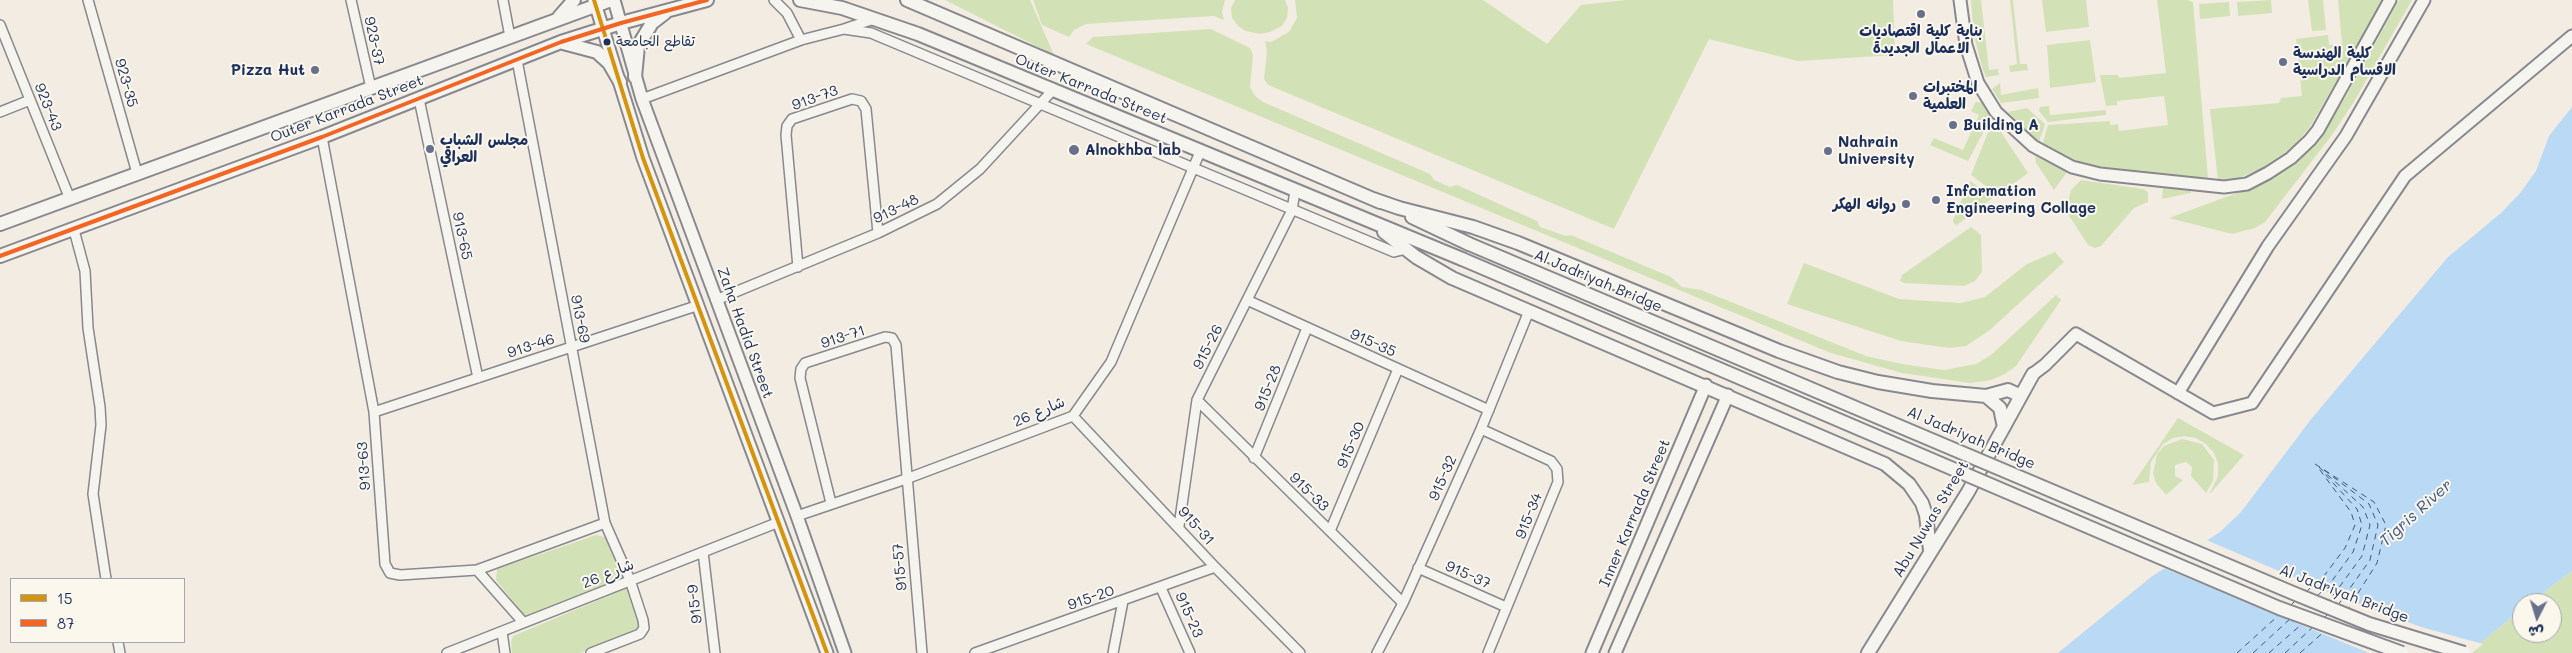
<!DOCTYPE html>
<html>
<head>
<meta charset="utf-8">
<style>
  body { margin:0 }
  #map { position:relative; width:2572px; height:653px; overflow:hidden; background:#f3ece3; font-family:Mali,"Playpen Sans Arabic",sans-serif }
  canvas { display:block }
  .legend { position:absolute; left:10px; top:578px; width:175px; height:65px; box-sizing:border-box; background:#fbf7ec; border:1px solid #a1a7b3; margin:0; padding:6px 9px; list-style:none; font-size:15px; color:#1b2f5e }
  .legend li { display:flex; align-items:center; gap:10px; height:25px }
  .legend b { width:25px; border:1px solid #a1a7b3 }
  .north { position:absolute; left:2512px; top:593px; width:50px; height:50px; box-sizing:border-box; background:#fbf7ec; border:1px solid #a1a7b3; border-radius:50%; rotate:185deg; font-size:14px; font-weight:700; line-height:20px; text-align:center; color:#1b2f5e }
  .north::after { content:''; display:block; margin:auto; width:18px; height:22px; background:#67718d; clip-path:polygon(50% 0,100% 100%,50% 72%,0 100%) }
</style>
</head>
<body>
<div id="map">
<canvas width="2572" height="653"></canvas>
<ul class="legend">
<li><b style="height:6px;background:#d6940e"></b>15</li>
<li><b style="height:6px;background:#f26522"></b>87</li>
</ul>
<div class="north">ش</div>
</div>
<script>
const ctx = document.querySelector('canvas').getContext('2d');
ctx.lineJoin = 'round';
function paint(path, color) {
  ctx.fillStyle = color;
  ctx.fill(path, 'evenodd');
}
function toPath(rows) {
  const path = new Path2D();
  for (const r of rows) {
    path.moveTo(r[0], r[1]);
    for (let i = 2; i < r.length; i += 2) path.lineTo(r[i], r[i + 1]);
  }
  return path;
}
function stroke(path, color, width, dash) {
  ctx.strokeStyle = color;
  ctx.lineWidth = width;
  ctx.lineCap = dash ? 'butt' : 'round';
  ctx.setLineDash(dash || []);
  ctx.stroke(path);
}
function label(font, color, halo, rows, align = 'center') {
  ctx.font = font + ' Mali,"Playpen Sans Arabic",sans-serif';
  ctx.lineWidth = 4;
  ctx.setLineDash([]);
  ctx.textBaseline = 'middle';
  ctx.strokeStyle = halo;
  ctx.fillStyle = color;
  for (const [text, x, y, turn = 0] of rows) {
    ctx.save();
    ctx.translate(x, y);
    ctx.rotate((+turn || 0) * Math.PI / 180);
    ctx.textAlign = isNaN(turn) ? turn : align;
    if (halo) ctx.strokeText(text, 0, 0);
    ctx.fillText(text, 0, 0);
    ctx.restore();
  }
}
paint(toPath([
  [945,0,1030,0,1054,55],
  [1033,0,1225,0,1222,12,1224,20,1214,16,1086,24,1074,30,1069,37,1042,25],
  [1235,0,1285,0,1288,8,1287,18,1282,26,1270,32,1260,34,1246,31,1238,26,1232,18,1231,8],
  [1295,0,1483,0,1547,44,1581,5,1626,0,1893,0,1895,55,1798,61,1709,39,1614,229,1268,85,1264,79,1267,51,1265,41,1271,42,1289,32,1297,18],
  [1971,0,1981,0,1989,70,1998,69,1999,75,1986,77,1983,70,1974,36],
  [2010,0,2013,0,2020,64,2027,64,2028,70,2010,72,2009,66,2017,64],
  [2042,0,2086,0,2089,27,2046,32],
  [2157,0,2187,0,2193,2,2208,178,2105,169,2066,158,2042,146,2048,125,2110,121,2110,125,2118,124,2119,131,2168,125,2164,96,2117,101,2117,105,2106,106,2100,75,2118,75,2119,78,2166,73],
  [2271,0,2272,13,2238,16,2237,2],
  [2308,0,2323,0,2326,30,2312,31],
  [2338,0,2384,0,2309,128,2293,147,2261,169,2238,178,2218,181,2210,109,2279,103,2281,98,2302,96,2296,39,2328,35,2329,45,2342,44],
  [2399,0,2412,0,2355,100,2332,135,2265,222,2255,228,2232,234,2169,218,2248,189,2286,169,2311,149,2323,134,2348,93],
  [2229,2,2230,16,2200,19,2199,4],
  [1211,29,1250,48,1253,55,1250,87,1255,96,1263,102,1430,174,1434,180,1450,187,1457,185,1537,221,1540,227,1566,236,1571,235,1671,277,1682,287,1701,290,1866,356,1902,364,1944,370,1976,364,1991,355,2056,295,2061,300,2016,366,2005,374,1991,380,1970,383,1902,373,1831,353,1086,44,1093,37],
  [2090,40,2096,82,2050,88,2047,45],
  [2000,83,2001,95,2038,88,2039,98,2001,103,1992,89],
  [1976,102,1982,102,1992,116,1968,161,1930,145,1934,138,1963,150,1979,115,1971,111],
  [2049,106,2050,115,2106,110,2106,115,2048,122,2039,111,2040,107],
  [2027,108,2045,124,2039,142,2008,112],
  [1993,120,2028,173,1998,195,1971,175],
  [2035,156,2067,172,2054,190,2036,163],
  [2081,180,2143,189,2148,192,2148,202,2134,208,2101,246,2095,248,2088,245,2066,211,2071,190],
  [1970,181,1994,197,1957,225,1954,224,1953,220],
  [2163,188,2191,190,2191,193,2162,199],
  [1971,227,1981,235,1982,272,1975,281,1964,286,1904,283,1900,281,1902,275],
  [2055,252,2064,262,1990,330,1966,346,1949,348,1901,341,1787,304,1804,263,1899,299,1961,303,1985,297,2027,264],
  [2178,418,2244,455,2209,495,2218,476,2218,463,2214,453,2206,444,2196,438,2184,436,2173,438,2163,444,2151,462,2149,482,2132,485],
  [2182,439,2202,444,2214,460,2213,481,2206,493,2191,476,2192,467,2186,462,2175,465,2175,476,2183,480,2166,495,2156,483,2153,474,2157,454,2164,446],
  [596,535,605,537,622,578,525,617,496,580,497,569],
  [2572,571,2572,653,2468,653,2522,609,2522,633,2552,633,2552,603,2530,603],
  [625,589,629,589,641,621,640,627,635,631,580,653,512,653,511,642,513,636]
]), '#d3e2b6');
paint(toPath([
  [2572,107,2572,571,2530,603,2522,603,2522,609,2468,653,2058,653,2151,577,2220,532,2241,512,2312,418,2448,257,2501,213,2521,192,2536,171,2549,136]
]), '#bad9f5');
paint(toPath([
  [2204,539,2333,594,2421,627,2483,644,2472,653,2369,653,2161,567]
]), '#f3ece3');
stroke(toPath([
  [2315,464,2374,502,2386,525,2377,563,2348,609],
  [2319,467,2363,507,2370,525,2362,556,2335,593,2328,600],
  [2324,470,2369,504,2378,525,2370,560,2338,605],
  [2307,591,2324,576,2345,548,2355,525,2351,512,2317,466],
  [2317,596,2329,585,2353,552,2362,525,2357,509,2323,472],
  [2290,606,2296,600],
  [2323,619,2329,613],
  [2237,653,2279,615],
  [2253,653,2291,618],
  [2269,653,2303,623],
  [2285,653,2314,626],
  [2300,653,2326,630]
]), '#3c5886', 1, [6, 5]);
const street = toPath([
  [88,0,137,173],
  [351,0,371,88],
  [503,0,510,37],
  [774,0,787,13,801,40],
  [0,25,70,199],
  [844,29,871,33,1394,252,1406,249],
  [517,60,605,523,630,580,643,620,644,628,640,634,591,653],
  [419,99,478,378],
  [642,99,801,40,844,29,874,19],
  [0,112,30,100],
  [322,137,374,412,385,564,390,573,400,575,477,570,605,523],
  [74,230,85,271,88,328,100,407,101,425,93,494,106,579],
  [798,267,786,135,787,126,792,119,852,99,861,101,866,109,878,233],
  [716,300,878,233,937,204,980,169,1052,91],
  [1247,300,1489,410],
  [1197,400,1403,603],
  [374,412,696,306],
  [1073,416,1215,567,1300,653],
  [1481,429,1551,461,1557,469,1558,482,1488,653],
  [1254,458,1307,328],
  [831,503,800,378,801,369,805,363,885,337,892,338,896,345,922,653],
  [797,516,906,479,1073,416,1111,362,1200,152],
  [1179,526,1197,400,1292,210,1295,191],
  [1330,531,1398,369],
  [703,552,715,653],
  [1418,568,1506,607],
  [477,570,523,622],
  [1161,588,1190,653],
  [502,632,505,653],
  [118,642,120,653],
  [447,653,779,522],
  [975,653,1215,567],
  [1113,653,1123,601],
  [1377,653,1403,603,1481,429,1529,311]
]);
const secondary = toPath([
  [594,0,643,158,827,653],
  [614,0,642,99,797,516,845,653],
  [1960,0,1966,45,1978,83,1996,112,2033,146,2072,167,2100,174,2224,187,2247,184,2268,173,2291,158,2310,140,2318,130,2390,0],
  [2033,374,2045,365,2076,334,2213,413,2252,403,2405,176,2572,36],
  [2178,393,2268,246,2346,136,2424,0],
  [1592,653,1706,385],
  [1615,653,1728,395]
]);
const primary = toPath([
  [800,0,842,8,918,34,1462,259],
  [907,0,1380,202],
  [559,17,574,0],
  [563,43,597,52,609,63,620,82],
  [635,77,638,46,652,23,665,13],
  [1373,199,1399,208,1473,227,1518,243,1779,351,1838,372,1878,382,1932,391,1986,396,2008,390,2021,396],
  [1412,217,1469,244],
  [0,224,611,0],
  [1384,232,1416,257,1452,278,1885,464,1909,484,1922,503,1926,515,1930,550],
  [0,256,322,137,561,42,621,23,707,0],
  [1986,396,2000,408,2004,427],
  [1868,653,1968,492,2033,374]
]);
stroke(street, '#88898e', 12);
stroke(secondary, '#88898e', 15);
stroke(primary, '#88898e', 16);
stroke(street, '#f6f4ef', 9);
stroke(secondary, '#f6f4ef', 11);
stroke(primary, '#f6f4ef', 12);
const primaryBridge = toPath([
  [1469,244,2293,593,2369,624,2464,653],
  [1462,259,2145,551,2279,608,2402,653]
]);
stroke(primaryBridge, '#88898e', 16, []);
stroke(primaryBridge, '#f6f4ef', 12);
stroke(toPath([
  [594,0,643,158,827,653]
]), '#d6940e', 4);
stroke(toPath([
  [0,256,322,137,561,42,621,23,707,0]
]), '#f26522', 4);
for (const [x, y, r, color] of [
  [1921,14,5,"#67718d"],
  [607,42,4.5,"#1b2f5e"],
  [2283,62,5,"#67718d"],
  [315,70,5,"#67718d"],
  [1913,96,5,"#67718d"],
  [1953,125,5,"#67718d"],
  [430,149,5,"#67718d"],
  [1074,150,6,"#67718d"],
  [1828,151,5,"#67718d"],
  [1936,200,5,"#67718d"],
  [1906,204,5,"#67718d"]
]) {
  const dot = new Path2D();
  dot.arc(x, y, r, 0, 2 * Math.PI);
  ctx.fillStyle = color;
  ctx.fill(dot);
  stroke(dot, '#fbf7ec', 2);
}
label('14px', '#1b2f5e', '#fbf7ec', [
  ["تقاطع الجامعة",616,42]
], 'left');
label('bold 15px', '#1b2f5e', '#fbf7ec', [
  ["بناية كلية اقتصاديات",1921,31,"center"],
  ["الاعمال الجديدة",1921,48,"center"],
  ["كلية الهندسة",2293,53],
  ["الاقسام الدراسية",2293,70],
  ["Pizza Hut",305,70,"right"],
  ["المختبرات",1923,87],
  ["العلمية",1923,104],
  ["Building A",1963,125],
  ["مجلس الشباب",440,140],
  ["العراقي",440,157],
  ["Nahrain",1838,142],
  ["University",1838,159],
  ["Alnokhba lab",1085,150],
  ["Information",1946,191],
  ["Engineering Collage",1946,208],
  ["روانه الهكر",1896,204,"right"]
], 'left');
label('15px', '#1b2f5e', '#fbf7ec', [
  ["923-37",374,41,78],
  ["923-35",126,83,74],
  ["Outer Karrada Street",1091,89,22],
  ["913-73",815,98,-20],
  ["923-43",48,107,68],
  ["Outer Karrada Street",347,109,-21],
  ["913-48",896,209,-26],
  ["913-65",462,236,78],
  ["Al Jadriyah Bridge",1598,281,23],
  ["913-69",580,319,79],
  ["Zaha Hadid Street",745,333,70],
  ["913-71",843,337,-18],
  ["915-35",1373,343,24],
  ["913-46",531,346,-18],
  ["915-26",1208,347,-63],
  ["915-28",1268,388,-68],
  ["شارع 26",1039,412,-23],
  ["Al Jadriyah Bridge",1971,438,23],
  ["915-30",1351,445,-67],
  ["913-63",364,466,-94],
  ["915-32",1443,478,-66],
  ["915-33",1309,492,44],
  ["Inner Karrada Street",1635,513,-67],
  ["915-34",1529,516,-68],
  ["Abu Nuwas Street",1931,519,-59],
  ["915-31",1196,526,48],
  ["915-57",900,567,-95],
  ["شارع 26",608,574,-22],
  ["915-37",1468,575,24],
  ["Al Jadriyah Bridge",2344,594,21],
  ["915-20",1091,598,-19],
  ["915-9",695,604,-97],
  ["915-23",1189,615,66]
]);
label('italic 16px', '#3c5886', '#fbf7ec', [
  ["Tigris River",2416,513,-42]
]);
</script>
</body>
</html>
